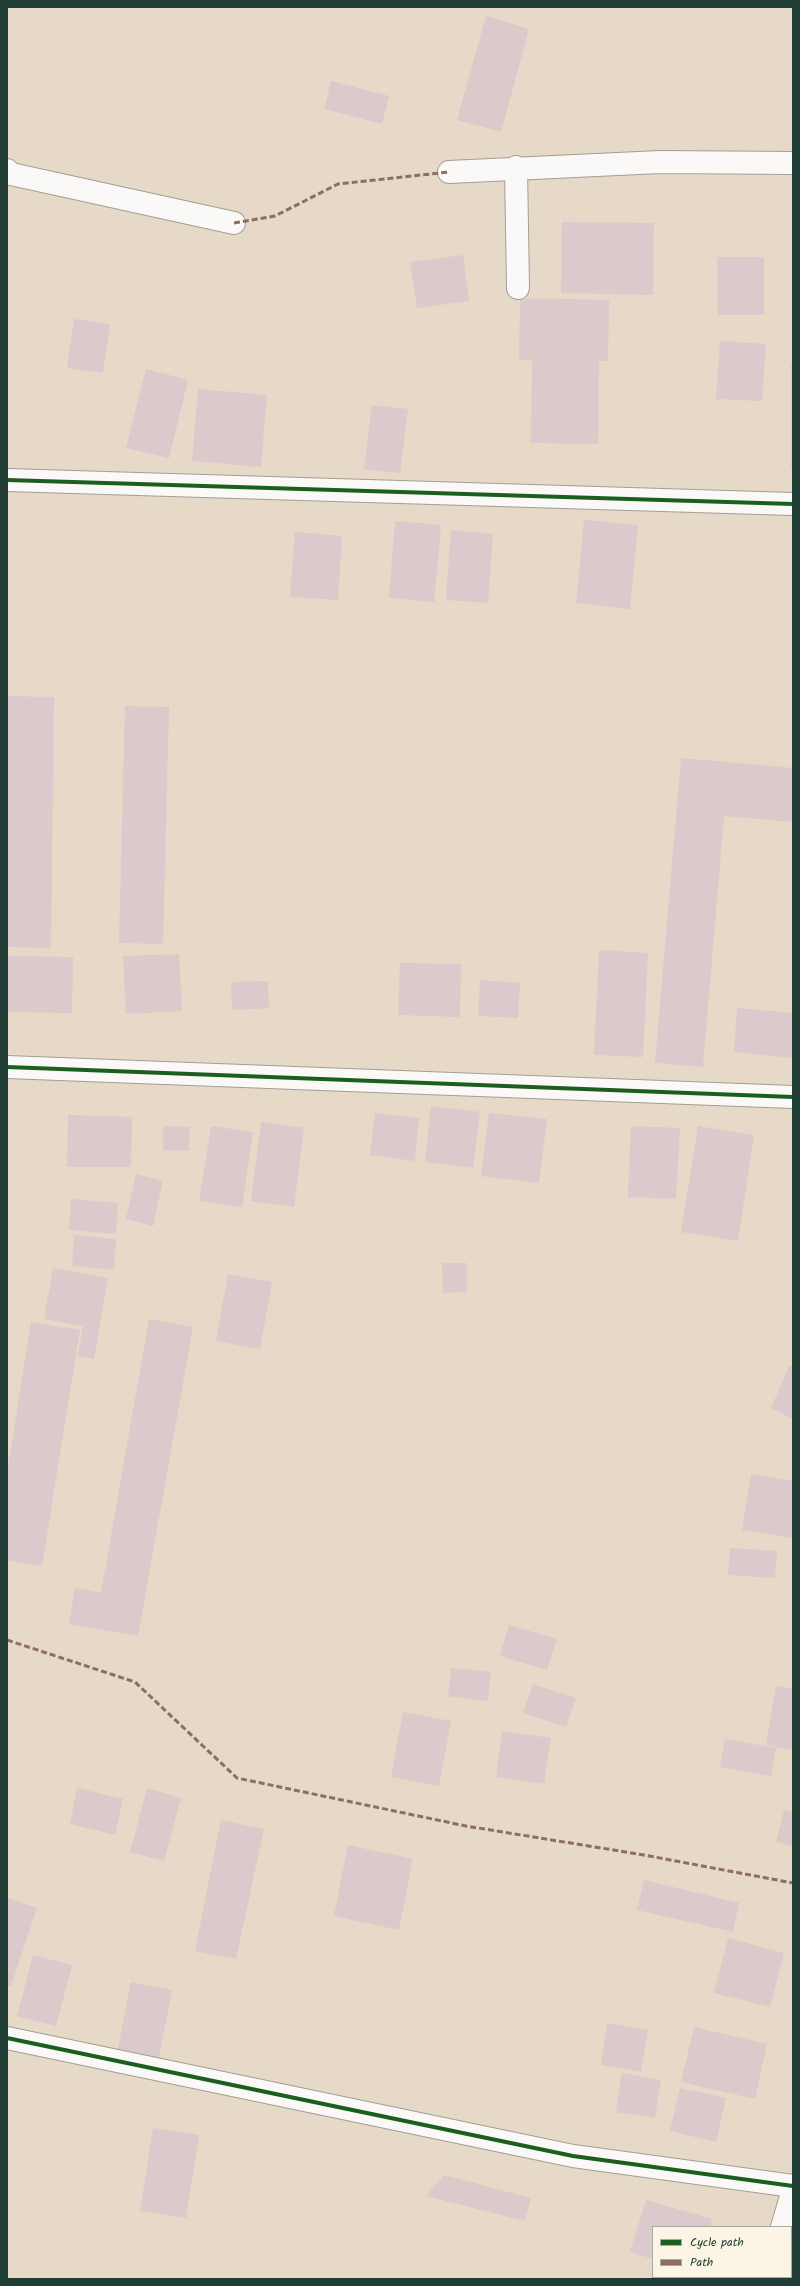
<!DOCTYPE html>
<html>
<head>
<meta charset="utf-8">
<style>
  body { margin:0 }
  #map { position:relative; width:800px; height:2286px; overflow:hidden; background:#e6d9c8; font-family:Kalam,sans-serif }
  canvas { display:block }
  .frame { position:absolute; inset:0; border:8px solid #1f3d34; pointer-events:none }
  .legend { position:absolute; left:652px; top:2226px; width:140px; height:52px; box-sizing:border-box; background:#fcf5e5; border:1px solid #a4ab9e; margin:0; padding:5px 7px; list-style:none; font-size:12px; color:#1f3d34 }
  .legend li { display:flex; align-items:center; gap:8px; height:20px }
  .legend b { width:20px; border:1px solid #a4ab9e }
</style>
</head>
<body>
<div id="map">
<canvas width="800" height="2286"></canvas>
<div class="frame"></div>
<ul class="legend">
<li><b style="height:5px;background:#1b5e20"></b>Cycle path</li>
<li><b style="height:5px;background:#8d6e63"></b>Path</li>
</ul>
</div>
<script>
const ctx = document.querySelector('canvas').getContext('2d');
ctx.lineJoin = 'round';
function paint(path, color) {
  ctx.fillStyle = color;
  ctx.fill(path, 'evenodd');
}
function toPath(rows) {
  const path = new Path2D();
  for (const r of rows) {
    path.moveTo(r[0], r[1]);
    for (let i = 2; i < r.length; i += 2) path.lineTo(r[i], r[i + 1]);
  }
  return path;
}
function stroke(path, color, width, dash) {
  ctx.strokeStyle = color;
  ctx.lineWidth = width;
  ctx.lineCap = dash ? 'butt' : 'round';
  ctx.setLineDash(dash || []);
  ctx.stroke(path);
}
paint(toPath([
  [486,16,529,29,501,132,457,120],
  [331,81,389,96,382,124,324,109],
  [562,222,654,223,653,295,561,293],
  [463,255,469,301,417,308,410,262],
  [717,257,764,257,764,315,718,315],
  [520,298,609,300,608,361,599,361,598,444,531,443,532,361,555,361,519,360],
  [74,319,110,324,103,373,67,368],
  [720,341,766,344,762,401,716,399],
  [791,364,793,364,793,468,791,468],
  [146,369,188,380,169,458,126,448],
  [198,389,267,395,261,467,192,461],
  [372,405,408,409,400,473,364,469],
  [584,520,638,525,630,609,576,603],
  [395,521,441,525,434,602,389,598],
  [451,530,493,534,488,603,446,600],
  [295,532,342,536,338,600,290,597],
  [7,696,54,697,51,948,7,947],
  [125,706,169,707,163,944,119,943],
  [681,758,793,768,793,822,724,816,703,1067,655,1063],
  [599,950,648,953,643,1057,594,1055],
  [179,954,182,1011,126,1014,123,956],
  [7,956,73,957,72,1013,7,1012],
  [400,963,461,964,460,1017,398,1015],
  [480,980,520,983,518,1018,478,1016],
  [268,981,269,1008,232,1010,231,982],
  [737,1008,793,1013,793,1058,734,1052],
  [431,1106,480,1112,473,1168,425,1162],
  [375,1113,419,1118,415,1161,370,1155],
  [489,1113,547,1119,539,1183,481,1176],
  [68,1115,132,1117,131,1167,67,1167],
  [261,1122,304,1128,294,1207,251,1201],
  [163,1126,190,1127,189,1151,163,1150],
  [211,1126,253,1132,242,1207,199,1201],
  [631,1126,680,1128,676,1199,628,1197],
  [698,1126,754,1135,738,1241,681,1232],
  [136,1174,163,1181,153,1226,126,1219],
  [71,1199,118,1203,116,1234,69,1230],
  [74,1235,116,1239,114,1270,72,1266],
  [442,1263,467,1263,467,1292,443,1293],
  [53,1268,108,1278,94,1359,78,1356,83,1326,44,1319],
  [228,1274,272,1282,260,1349,216,1341],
  [149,1319,193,1327,138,1636,69,1624,75,1588,101,1593],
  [31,1322,80,1330,42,1566,7,1560,7,1473],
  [789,1366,793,1368,793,1419,771,1408],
  [751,1474,793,1481,793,1538,742,1530],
  [730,1548,777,1551,775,1578,728,1575],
  [509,1625,557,1639,547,1670,500,1656],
  [451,1668,491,1672,488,1701,448,1696],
  [533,1684,576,1698,566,1727,523,1713],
  [776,1686,793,1689,793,1750,766,1745],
  [403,1712,451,1721,439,1786,391,1777],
  [502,1731,551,1738,544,1784,496,1777],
  [725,1739,776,1748,771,1776,720,1767],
  [77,1788,123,1799,115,1835,70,1824],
  [147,1788,181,1798,164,1861,130,1852],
  [784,1810,793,1812,793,1846,776,1842],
  [221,1820,264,1829,236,1959,195,1951],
  [348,1845,413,1859,399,1930,334,1916],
  [644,1880,739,1903,733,1932,637,1910],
  [8,1898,37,1908,11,1986,7,1985],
  [728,1938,784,1953,770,2007,714,1993],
  [33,1955,72,1965,56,2026,17,2016],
  [131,1982,172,1990,158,2062,117,2053],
  [607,2023,648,2030,641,2072,601,2065],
  [694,2027,767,2044,755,2099,681,2082],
  [622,2073,661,2080,655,2118,616,2112],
  [680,2088,726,2098,716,2142,670,2131],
  [153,2128,199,2135,186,2218,140,2211],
  [444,2175,531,2198,525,2221,426,2196],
  [646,2200,712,2219,710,2227,653,2227,653,2259,630,2252]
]), '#dbc9cb');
const minor = toPath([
  [516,167,518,288],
  [7,170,11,174,234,223],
  [449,172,660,162,793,163],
  [7,480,793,504],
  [7,1067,793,1097],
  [7,2038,573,2156,793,2186],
  [782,2227,793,2190],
  [767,2279,768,2277]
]);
stroke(minor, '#a29e94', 24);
stroke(minor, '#fbf9f7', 22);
stroke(toPath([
  [234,223,275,216,338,184,449,172],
  [7,1640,135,1682,237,1778,466,1826,644,1855,793,1883]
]), '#8d6e63', 3, [6, 3]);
stroke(toPath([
  [7,480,793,504],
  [7,1067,793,1097],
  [7,2038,573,2156,793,2186]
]), '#1b5e20', 4);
</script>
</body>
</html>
